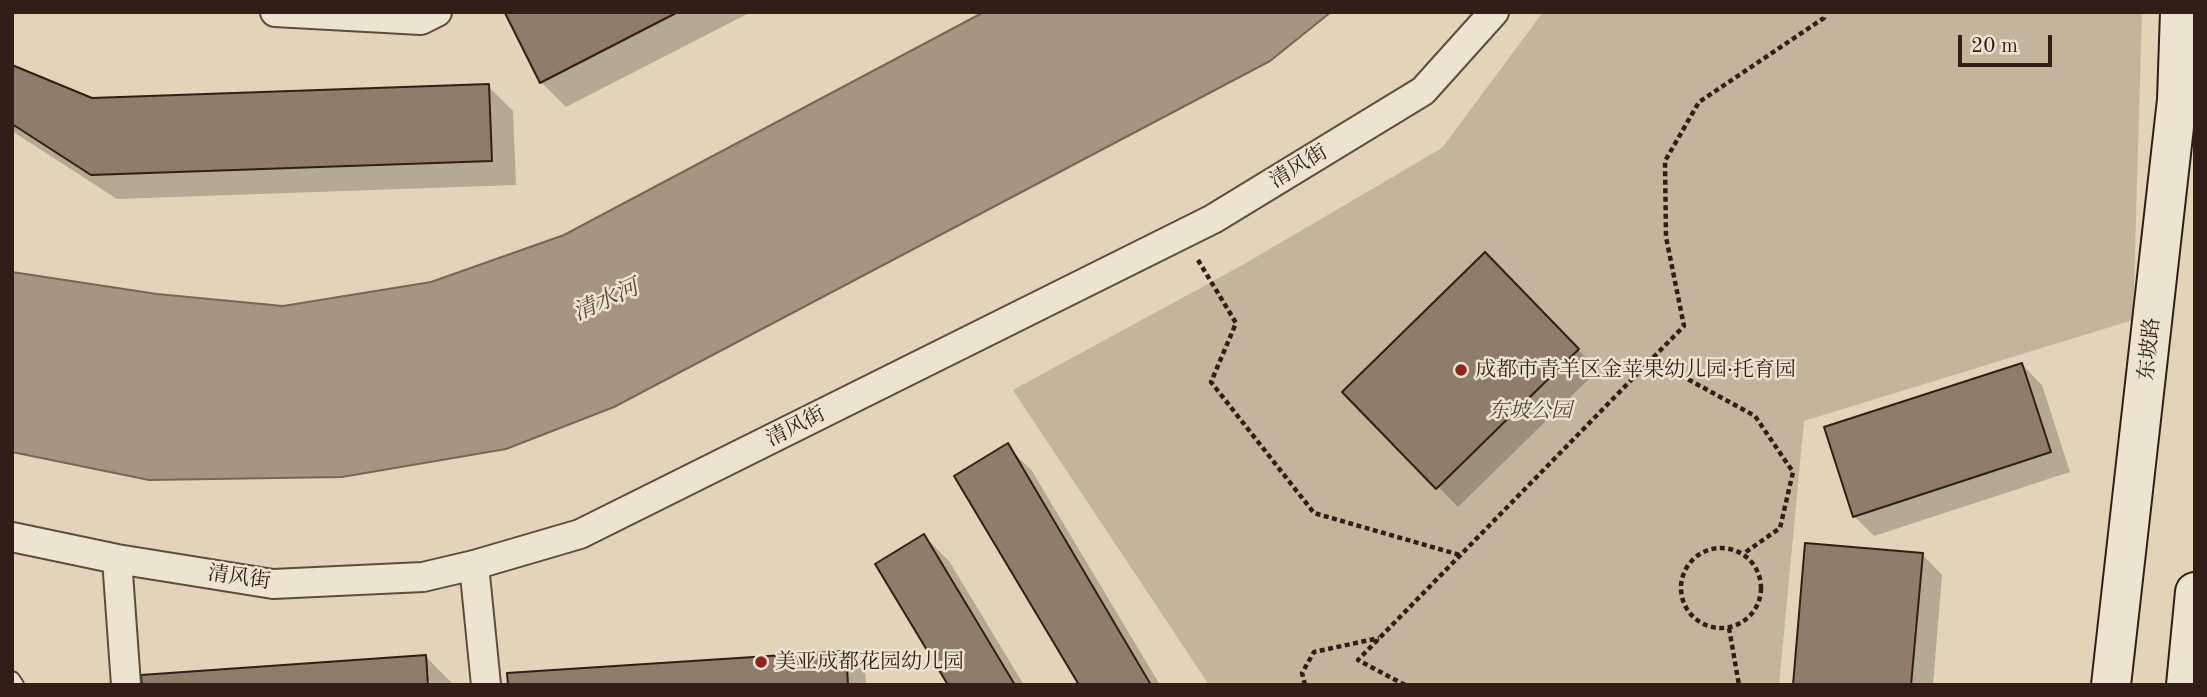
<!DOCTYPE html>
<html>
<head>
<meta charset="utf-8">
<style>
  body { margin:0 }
  #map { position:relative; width:2207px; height:697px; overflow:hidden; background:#e1d4b8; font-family:"Old Standard TT",serif }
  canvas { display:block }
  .frame { position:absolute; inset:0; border:14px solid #321e16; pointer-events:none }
  .scale { position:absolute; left:1958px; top:35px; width:94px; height:32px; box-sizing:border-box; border:4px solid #321e16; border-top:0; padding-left:9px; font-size:21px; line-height:24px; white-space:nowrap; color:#321e16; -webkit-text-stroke:5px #ece3d1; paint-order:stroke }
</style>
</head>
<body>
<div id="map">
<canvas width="2207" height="697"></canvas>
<div class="frame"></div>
<div class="scale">20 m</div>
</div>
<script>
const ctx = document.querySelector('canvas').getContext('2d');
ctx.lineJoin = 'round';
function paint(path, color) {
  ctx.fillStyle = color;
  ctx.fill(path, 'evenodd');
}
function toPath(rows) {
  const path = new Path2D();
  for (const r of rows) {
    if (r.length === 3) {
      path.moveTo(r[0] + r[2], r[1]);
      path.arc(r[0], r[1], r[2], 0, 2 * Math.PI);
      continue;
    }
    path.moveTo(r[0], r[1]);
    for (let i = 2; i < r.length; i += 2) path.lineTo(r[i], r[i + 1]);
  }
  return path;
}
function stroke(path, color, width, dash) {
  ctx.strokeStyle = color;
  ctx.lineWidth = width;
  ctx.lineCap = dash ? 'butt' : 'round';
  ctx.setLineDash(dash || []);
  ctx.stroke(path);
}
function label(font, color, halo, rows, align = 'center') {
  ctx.font = font + ' "Old Standard TT","Noto Serif SC",serif';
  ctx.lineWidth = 5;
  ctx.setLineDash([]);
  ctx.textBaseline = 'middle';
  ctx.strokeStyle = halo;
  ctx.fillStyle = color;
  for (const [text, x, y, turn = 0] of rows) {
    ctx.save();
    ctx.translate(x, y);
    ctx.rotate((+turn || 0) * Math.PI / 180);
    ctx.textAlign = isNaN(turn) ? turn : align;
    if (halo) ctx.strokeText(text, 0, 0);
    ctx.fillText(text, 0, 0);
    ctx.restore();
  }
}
paint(toPath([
  [1543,12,2142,12,2133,320,1804,421,1779,685,1209,685,1013,390,1239,267,1442,148]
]), '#c3b59c');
const water = toPath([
  [984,12,1331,12,1270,61,614,407,506,449,342,477,149,480,12,452,12,272,157,294,283,306,431,282,564,235,984,12]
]);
paint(water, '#a69681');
stroke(water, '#786656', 2);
paint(toPath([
  [511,12,751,12,566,107,541,82],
  [12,67,92,100,488,86,513,111,516,185,117,199,12,131],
  [1485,255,1598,370,1458,507,1345,392],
  [2022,365,2042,385,2070,472,1874,536,1854,516],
  [1007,446,1032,471,1160,685,1081,685],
  [924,536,949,561,1024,685,950,685],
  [1922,554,1942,575,1933,685,1795,685],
  [845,653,865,673,866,685,510,685],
  [426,657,451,682,451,685,430,685,430,681,426,681]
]), '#0003');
const building = toPath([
  [507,12,678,12,540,83,505,13,507,12],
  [12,65,92,98,489,84,492,161,91,175,12,124,12,65],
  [1485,252,1579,349,1436,489,1342,392,1485,252],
  [2022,363,2051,452,1853,517,1824,427,2022,363],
  [1008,443,1151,685,1079,685,954,476,1008,443],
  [924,534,1015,685,948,685,875,564,924,534],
  [1805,543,1923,553,1911,685,1793,685,1805,543],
  [846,651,848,685,508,685,507,673,846,651],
  [426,655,428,685,142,685,141,675,426,655]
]);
paint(building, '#8d7d6a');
stroke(building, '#321e16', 2);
const lane = toPath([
  [12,679,16,685]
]);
const street = toPath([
  [275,12,421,20,437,12],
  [12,537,117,559,273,584,423,577,474,565,580,534,1213,219,1423,91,1494,12],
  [117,559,126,685],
  [474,565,486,685]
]);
const secondary = toPath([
  [2111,685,2177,100,2180,12],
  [2186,685,2195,592]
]);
stroke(lane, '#5e4c3e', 18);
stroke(street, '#5e4c3e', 32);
stroke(secondary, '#321e16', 42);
stroke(toPath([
  [1198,260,1236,323,1211,382,1314,513,1460,555],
  [1651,359,1755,416,1793,472,1780,528,1743,554],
  [1721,588,40],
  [1729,628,1739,685],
  [1305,685,1302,673,1314,652,1379,638],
  [1405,685,1358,660,1684,326,1666,237,1665,161,1699,102,1824,18,1824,12]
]), '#321e16', 4.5, [5, 3.5]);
stroke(lane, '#ece3d1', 14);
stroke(street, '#ece3d1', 28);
stroke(secondary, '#ece3d1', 38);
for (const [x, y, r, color] of [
  [1461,370,7,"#8f2418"],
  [761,662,7,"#8f2418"]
]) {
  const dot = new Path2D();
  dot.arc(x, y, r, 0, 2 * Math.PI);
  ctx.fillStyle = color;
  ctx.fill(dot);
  stroke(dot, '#ece3d1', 2.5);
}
label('21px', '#321e16', '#ece3d1', [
  ["清风街",1299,167,-31],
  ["东坡路",2150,349,-84],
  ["清风街",796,427,-27],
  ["清风街",239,578,8]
]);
label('21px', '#321e16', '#ece3d1', [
  ["成都市青羊区金苹果幼儿园·托育园",1475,370],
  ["美亚成都花园幼儿园",775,662]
], 'left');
label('italic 21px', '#564438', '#ece3d1', [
  ["东坡公园",1530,411]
]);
label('italic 23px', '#5b483b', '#ece3d1', [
  ["清水河",606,301,-24]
]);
</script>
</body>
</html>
